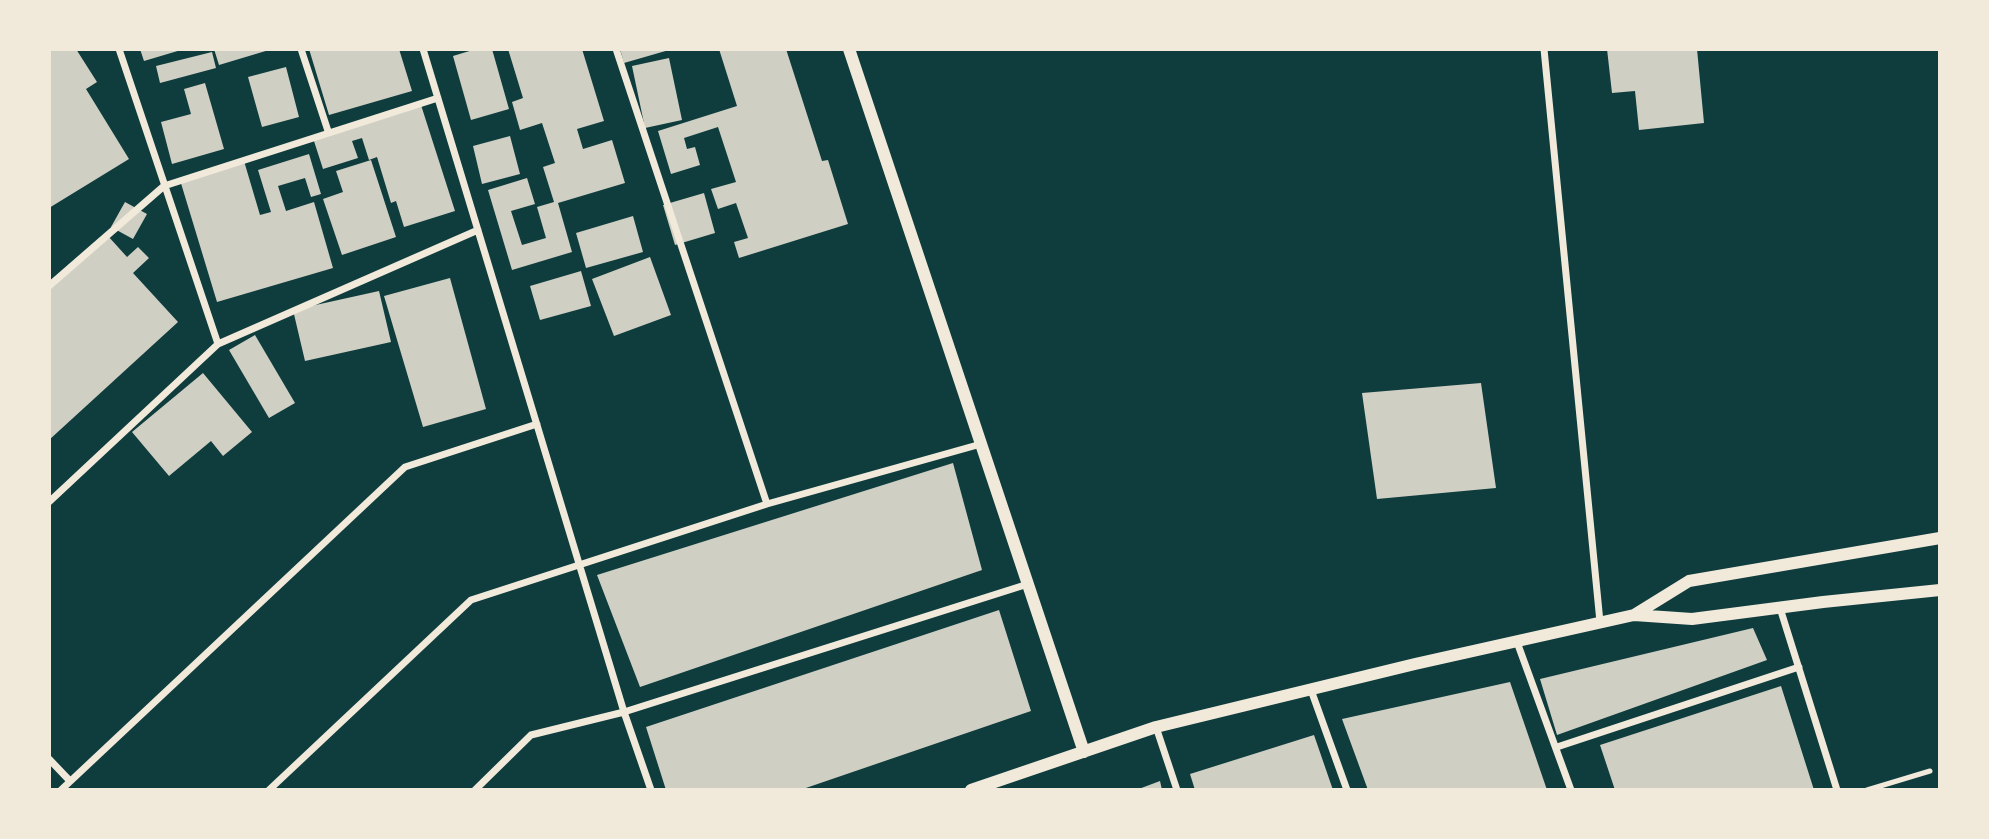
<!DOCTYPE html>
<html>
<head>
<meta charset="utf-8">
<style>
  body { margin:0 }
  #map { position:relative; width:1989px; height:839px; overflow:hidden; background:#0f3d3e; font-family:Quicksand,sans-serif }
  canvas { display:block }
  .frame { position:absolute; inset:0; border:51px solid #f1e9da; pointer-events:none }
</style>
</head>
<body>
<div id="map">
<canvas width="1989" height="839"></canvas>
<div class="frame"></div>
</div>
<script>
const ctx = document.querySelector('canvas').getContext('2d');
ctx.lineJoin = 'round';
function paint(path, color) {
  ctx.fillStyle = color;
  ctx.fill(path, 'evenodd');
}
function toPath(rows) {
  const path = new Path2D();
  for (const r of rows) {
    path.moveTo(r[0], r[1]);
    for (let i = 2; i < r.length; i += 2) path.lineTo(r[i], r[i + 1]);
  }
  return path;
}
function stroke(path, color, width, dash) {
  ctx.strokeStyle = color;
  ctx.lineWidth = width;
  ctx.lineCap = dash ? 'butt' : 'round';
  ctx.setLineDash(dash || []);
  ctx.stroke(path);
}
paint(toPath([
  [49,49,76,49,97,82,86,89,129,159,49,208],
  [140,49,180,49,181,50,144,61],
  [214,49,269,49,269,50,219,65],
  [309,49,399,49,412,91,329,115],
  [476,49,492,49,509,109,471,120,453,56],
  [508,49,582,49,604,121,577,129,583,149,612,140,625,183,558,203,572,252,512,270,488,190,527,178,535,204,511,211,522,245,546,238,537,207,554,202,543,167,555,163,542,123,520,130,512,102,523,98],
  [620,49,669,49,669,50,624,63],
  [719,49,786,49,822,161,828,160,848,224,739,258,734,242,748,238,736,203,718,209,711,189,736,182,718,127,684,138,687,149,695,147,700,165,671,174,658,131,737,106],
  [1607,49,1697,49,1704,123,1639,130,1635,91,1612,93],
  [212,52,216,68,160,83,156,66],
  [669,58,682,120,645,128,632,66],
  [286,67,299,117,262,127,248,77],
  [205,83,224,149,172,164,161,122,191,114,184,89],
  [421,105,455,211,404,227,396,201,391,203,377,157,369,160,362,138,352,141,358,158,323,169,313,138],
  [510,136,520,174,482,184,473,146],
  [309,154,321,194,311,197,305,178,278,186,286,211,314,202,333,268,217,302,180,180,244,161,260,215,271,212,258,170],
  [371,160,396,237,342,255,323,199,343,192,336,171],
  [704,193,715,233,675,245,663,205],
  [125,202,147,214,133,239,111,227],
  [633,216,643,252,586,268,576,233],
  [108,236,127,257,138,247,149,258,133,273,178,322,49,440,49,289],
  [650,257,671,315,614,336,592,279],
  [581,271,591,306,540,320,530,286],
  [450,278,486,409,423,427,384,296],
  [379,291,391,342,305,361,293,310],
  [255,335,295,403,269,418,229,350],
  [203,373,252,432,223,456,211,441,169,476,132,432],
  [1481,383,1496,488,1377,499,1362,393],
  [953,463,982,570,640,687,597,575],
  [999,610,1031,711,800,790,666,790,646,727],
  [1753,628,1767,660,1557,735,1540,679],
  [1510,682,1547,790,1368,790,1342,719],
  [1781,686,1814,790,1615,790,1600,745],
  [1314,735,1333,790,1195,790,1190,774],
  [1160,781,1162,790,1136,790]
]), '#cfcfc3');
stroke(toPath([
  [1867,790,1930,771]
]), '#f1e9da', 5);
stroke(toPath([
  [119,49,218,344],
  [301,49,328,131],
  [423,49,624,712,651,790],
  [616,49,767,504],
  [1544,49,1600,622],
  [49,286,164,186,438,98],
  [49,502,218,344,478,230],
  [1780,608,1837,790],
  [1517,642,1571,790],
  [1311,690,1347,790],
  [1156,727,1177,790],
  [1557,747,1799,667],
  [49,759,70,781],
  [61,790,405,467,537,424],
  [269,790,471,600,767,504,981,444],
  [475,790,531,735,624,712,1028,584]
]), '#f1e9da', 7);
stroke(toPath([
  [849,49,1084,752],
  [1940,538,1689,581,1634,615,1692,619,1823,602,1940,590],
  [971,790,1156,727,1415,664,1634,615]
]), '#f1e9da', 12);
</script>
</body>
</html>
